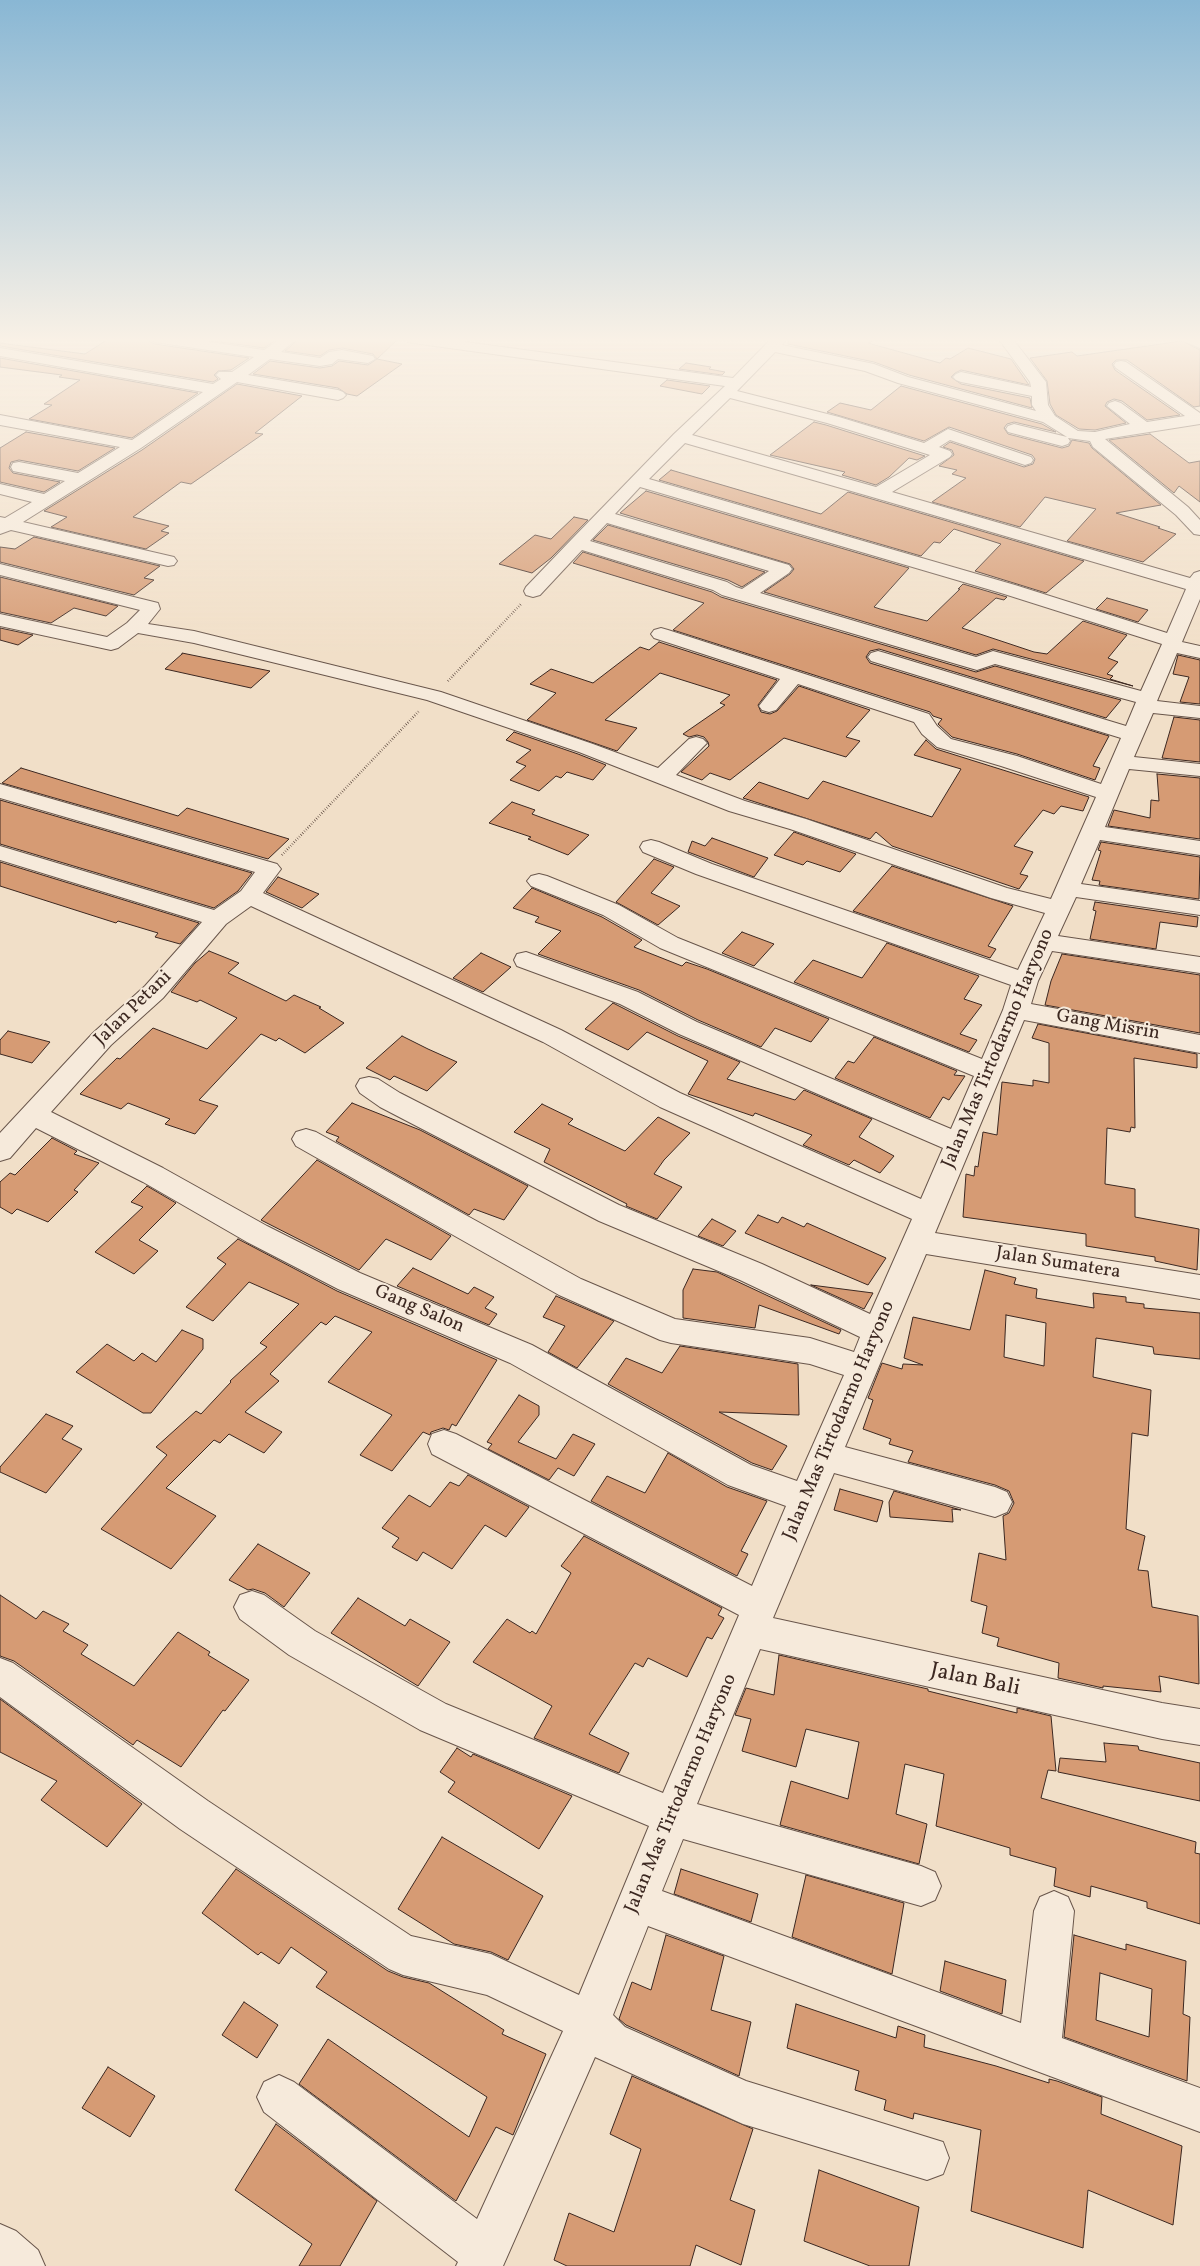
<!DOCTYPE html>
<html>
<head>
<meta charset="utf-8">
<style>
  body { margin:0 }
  canvas { display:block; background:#f1dfc8 }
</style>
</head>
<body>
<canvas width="1200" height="2266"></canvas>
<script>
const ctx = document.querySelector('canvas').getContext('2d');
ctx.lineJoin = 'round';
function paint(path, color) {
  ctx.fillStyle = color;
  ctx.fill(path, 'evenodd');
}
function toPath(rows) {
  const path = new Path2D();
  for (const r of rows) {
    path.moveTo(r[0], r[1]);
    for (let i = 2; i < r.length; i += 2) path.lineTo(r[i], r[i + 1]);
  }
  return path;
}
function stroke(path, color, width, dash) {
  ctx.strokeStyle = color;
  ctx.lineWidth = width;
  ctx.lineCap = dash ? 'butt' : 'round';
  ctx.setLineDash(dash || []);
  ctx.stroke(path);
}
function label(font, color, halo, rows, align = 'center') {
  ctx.font = font + ' Vollkorn,serif';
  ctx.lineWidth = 4;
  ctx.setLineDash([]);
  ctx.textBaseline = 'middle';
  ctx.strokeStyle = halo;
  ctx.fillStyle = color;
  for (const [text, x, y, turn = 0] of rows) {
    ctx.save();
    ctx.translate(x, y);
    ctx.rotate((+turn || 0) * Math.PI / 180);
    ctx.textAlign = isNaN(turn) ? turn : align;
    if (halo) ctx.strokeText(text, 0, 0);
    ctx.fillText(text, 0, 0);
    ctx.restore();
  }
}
const building = toPath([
  [110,338,141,338,155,344,249,358,231,370,218,371,214,375,218,379,213,382,0,346,0,343,85,354,110,338],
  [192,338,279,338,264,348,192,338],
  [300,338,399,338,377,359,402,364,357,396,347,394,338,388,253,374,270,361,320,368,332,366,339,361,368,365,377,359,373,354,342,348,329,350,320,356,285,351,300,338],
  [789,338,877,338,868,343,940,363,946,358,950,359,968,348,1011,359,1029,385,961,370,955,373,951,377,961,384,1030,398,1032,408,909,375,874,362,788,344,789,338],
  [1182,341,1200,350,1200,406,1194,407,1127,360,1116,360,1112,364,1115,370,1180,415,1147,420,1122,401,1114,399,1107,402,1105,406,1126,423,1095,430,1079,429,1056,415,1050,404,1047,381,1030,358,1072,352,1077,356,1182,341],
  [0,358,198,393,132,438,29,419,52,405,44,404,80,380,59,377,62,375,0,367,0,358],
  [686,363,711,367,709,369,725,372,722,375,679,369,686,363],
  [667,380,710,386,702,394,660,386,667,380],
  [237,384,302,396,255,433,263,434,191,484,181,482,133,517,169,526,161,531,169,533,146,549,51,527,67,517,44,511,142,450,237,384],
  [901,386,1042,424,1056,432,1014,422,1007,424,1004,428,1008,434,1062,448,1069,446,1072,440,1089,443,1092,448,1161,505,1116,513,1160,527,1158,528,1176,534,1143,562,1067,541,1096,509,1045,497,1020,527,932,502,966,478,952,474,957,470,939,466,954,455,952,450,943,447,950,442,1024,467,1033,464,1035,459,1032,455,949,427,924,441,827,412,840,403,871,410,901,386],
  [814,422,826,425,925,456,917,460,909,458,889,477,876,485,842,475,845,472,770,455,814,422],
  [26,432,115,448,78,471,19,460,11,462,9,468,13,473,60,482,44,492,0,482,0,448,26,432],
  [1150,434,1189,463,1200,461,1200,502,1179,486,1174,493,1109,440,1150,434],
  [671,470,821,514,848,492,1084,561,1046,593,975,571,1001,544,954,529,940,543,934,542,921,556,659,480,671,470],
  [646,491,909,568,874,607,880,609,927,621,960,589,958,589,963,584,1007,597,1004,600,996,598,962,628,1034,652,1047,654,1083,621,1127,635,1108,658,1118,662,1107,674,1113,676,1110,679,1133,686,993,649,976,655,764,592,790,574,794,569,790,564,620,513,646,491],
  [574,517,588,520,551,558,532,573,499,564,535,535,551,539,574,517],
  [608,525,765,572,742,587,728,580,593,540,608,525],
  [34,537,160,566,144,578,154,580,134,595,0,562,0,547,15,549,34,537],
  [583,552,712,592,721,597,976,672,995,666,1121,700,1106,718,879,649,870,651,866,657,870,663,1109,736,1093,766,1100,768,1095,780,1017,754,952,737,938,724,942,719,933,716,930,712,673,630,704,603,573,563,583,552],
  [0,577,118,606,106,616,74,608,51,623,0,612,0,577],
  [1107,598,1121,602,1148,610,1138,622,1096,609,1107,598],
  [0,628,33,635,18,645,0,640,0,628],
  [659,642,777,680,758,705,761,712,770,714,777,711,799,686,870,710,846,737,860,741,846,757,784,738,730,780,710,773,702,780,681,772,709,746,708,742,704,737,697,735,689,737,683,734,725,705,720,703,730,695,660,673,605,720,637,728,617,751,527,720,556,693,530,684,551,669,593,683,640,647,649,650,659,642],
  [182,654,182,653,270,671,251,688,165,669,182,654],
  [1178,655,1200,660,1200,704,1180,702,1189,677,1173,674,1178,655],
  [1174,717,1200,720,1200,762,1162,758,1174,717],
  [514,732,578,754,606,765,593,780,567,772,561,778,556,776,539,791,510,780,526,766,516,762,531,750,506,740,514,732],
  [926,740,936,749,1089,797,1083,811,1061,806,1054,814,1043,810,1014,846,1033,852,1020,874,1028,876,1019,889,892,846,876,832,870,839,743,798,759,782,808,799,823,781,932,817,961,769,914,755,926,740],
  [21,768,178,816,187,808,289,839,268,859,2,783,21,768],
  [1157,774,1200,778,1200,839,1108,826,1114,810,1150,818,1151,800,1159,801,1157,774],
  [0,800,252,873,238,891,214,908,0,844,0,800],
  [512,802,535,810,532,814,589,835,568,855,528,839,531,837,489,823,512,802],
  [794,832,856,854,840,872,807,861,803,865,774,855,794,832],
  [712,838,768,858,754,877,688,852,692,841,705,846,712,838],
  [1101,842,1200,857,1199,899,1099,885,1100,881,1092,880,1101,851,1098,850,1101,842],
  [654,859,674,867,651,893,680,906,658,925,616,902,654,859],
  [0,862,199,923,180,944,155,937,158,933,118,921,116,923,0,886,0,862],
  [892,866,1013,906,988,946,996,949,990,958,853,911,892,866],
  [278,877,319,894,302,908,266,892,278,877],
  [532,888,602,917,642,940,634,947,682,966,686,962,707,969,829,1019,811,1042,775,1028,761,1047,698,1020,639,990,538,954,561,931,535,922,539,917,513,908,532,888],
  [1095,902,1198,917,1197,927,1160,922,1156,949,1090,939,1096,911,1093,910,1095,902],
  [742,932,774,944,754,966,722,953,742,932],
  [887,943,979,976,964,999,982,1005,960,1034,977,1040,969,1052,794,982,813,960,862,978,887,943],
  [209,951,239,963,228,973,286,1001,294,995,321,1007,319,1008,344,1023,305,1053,279,1038,276,1041,261,1034,199,1100,218,1106,195,1134,165,1124,170,1119,128,1103,121,1109,80,1094,117,1058,120,1059,153,1028,207,1049,237,1018,200,1000,197,1002,171,992,195,963,209,951],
  [481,953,511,967,483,992,453,978,481,953],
  [1062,954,1200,975,1200,1033,1045,1005,1051,981,1062,954],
  [613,1003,678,1036,740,1062,727,1079,795,1100,804,1090,872,1119,859,1137,894,1156,880,1173,854,1160,849,1165,803,1145,812,1135,755,1113,753,1116,688,1094,708,1061,647,1032,628,1050,585,1029,613,1003],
  [1038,1024,1197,1054,1197,1068,1134,1058,1135,1128,1131,1127,1130,1132,1107,1128,1105,1184,1135,1189,1135,1217,1199,1229,1197,1270,1155,1261,1155,1257,1086,1246,1086,1234,963,1217,966,1174,974,1176,975,1166,978,1167,983,1132,997,1135,1002,1082,1033,1086,1033,1080,1049,1083,1049,1043,1032,1038,1038,1024],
  [8,1031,50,1042,32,1063,0,1054,0,1040,8,1031],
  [402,1036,428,1049,457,1062,427,1091,394,1076,390,1080,366,1068,402,1036],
  [874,1037,957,1071,954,1075,965,1076,949,1100,943,1097,930,1118,835,1078,848,1061,854,1063,874,1037],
  [352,1103,420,1130,528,1186,504,1220,474,1209,469,1215,336,1141,339,1137,326,1132,352,1103],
  [542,1104,573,1119,568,1124,625,1151,658,1117,690,1133,664,1160,654,1174,682,1187,657,1219,626,1206,627,1204,544,1162,550,1149,514,1132,542,1104],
  [52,1138,77,1151,74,1154,99,1163,74,1190,78,1192,48,1222,17,1209,12,1214,0,1207,0,1182,10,1173,15,1175,52,1138],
  [317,1160,451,1236,431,1260,386,1239,359,1270,261,1220,317,1160],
  [147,1186,176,1203,139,1240,158,1251,134,1274,95,1252,143,1207,131,1202,147,1186],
  [758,1215,778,1223,782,1217,804,1227,807,1223,886,1258,868,1285,745,1233,758,1215],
  [712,1219,736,1231,723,1246,698,1236,712,1219],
  [238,1239,337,1291,497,1360,456,1426,452,1424,449,1430,443,1428,431,1432,430,1435,423,1432,392,1471,360,1455,392,1415,328,1382,372,1332,335,1316,326,1325,321,1322,270,1374,279,1381,245,1412,282,1432,264,1453,229,1434,220,1443,214,1440,166,1488,216,1516,171,1569,101,1529,167,1455,156,1447,196,1411,201,1414,231,1382,230,1381,267,1347,260,1343,299,1304,249,1282,213,1321,186,1307,226,1264,217,1258,238,1239],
  [413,1268,468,1294,474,1287,494,1297,485,1308,497,1314,489,1325,397,1286,413,1268],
  [693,1269,717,1272,841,1330,839,1334,759,1305,755,1328,683,1318,683,1290,693,1269],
  [985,1270,1016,1278,1014,1284,1037,1289,1036,1298,1094,1308,1093,1293,1126,1297,1126,1302,1144,1304,1144,1308,1200,1313,1200,1359,1154,1354,1153,1347,1096,1338,1093,1377,1151,1390,1148,1436,1132,1433,1126,1529,1145,1536,1138,1570,1148,1571,1152,1607,1198,1616,1199,1684,1159,1676,1161,1692,1103,1686,1103,1688,1058,1678,1059,1663,997,1646,999,1638,982,1633,987,1606,971,1601,979,1553,1006,1560,1003,1516,1009,1513,1014,1503,1009,1491,995,1485,908,1462,913,1451,889,1444,891,1439,863,1429,873,1400,868,1398,882,1363,902,1369,903,1364,923,1365,904,1358,913,1317,970,1330,985,1270],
  [1006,1315,1046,1323,1044,1366,1004,1357,1006,1315],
  [811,1285,873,1293,864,1309,811,1285],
  [556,1296,614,1321,577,1368,548,1352,565,1326,543,1317,556,1296],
  [182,1330,203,1339,203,1349,151,1413,143,1413,76,1372,107,1344,134,1361,142,1353,156,1362,182,1330],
  [680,1346,798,1364,799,1415,719,1412,787,1446,772,1470,752,1463,608,1384,626,1358,662,1373,680,1346],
  [519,1395,539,1406,539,1415,518,1442,556,1459,573,1434,595,1444,574,1476,558,1468,549,1480,488,1449,492,1444,487,1442,519,1395],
  [46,1414,73,1426,62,1439,82,1449,46,1493,0,1472,0,1467,46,1414],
  [668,1453,727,1487,767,1501,741,1551,748,1554,737,1576,591,1501,607,1476,645,1493,668,1453],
  [468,1475,529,1507,506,1537,485,1525,452,1569,423,1552,417,1561,392,1547,399,1538,382,1528,409,1495,430,1507,450,1482,459,1486,468,1475],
  [840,1489,883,1501,877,1522,834,1510,840,1489],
  [894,1491,961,1510,952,1509,953,1522,890,1517,889,1502,894,1491],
  [584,1536,722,1608,718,1615,724,1618,712,1639,707,1637,687,1677,648,1658,643,1667,635,1663,589,1734,629,1753,619,1773,534,1738,552,1706,473,1662,507,1619,530,1633,532,1631,536,1634,571,1573,561,1566,584,1536],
  [258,1544,310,1573,284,1607,265,1593,253,1589,248,1590,229,1580,258,1544],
  [0,1595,36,1619,43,1611,69,1624,63,1631,88,1645,81,1654,134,1686,178,1632,210,1652,208,1655,249,1680,225,1711,223,1710,181,1767,137,1740,133,1745,14,1661,0,1656,0,1595],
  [358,1598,405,1626,410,1619,450,1642,418,1686,331,1633,358,1598],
  [779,1655,928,1689,928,1691,1017,1713,1017,1708,1051,1716,1056,1771,1048,1770,1041,1798,1196,1842,1195,1853,1200,1854,1200,1924,1147,1908,1147,1902,1091,1886,1090,1897,1054,1886,1056,1868,1010,1855,1010,1848,936,1826,944,1774,905,1764,896,1814,927,1824,919,1864,780,1825,791,1781,848,1799,859,1742,806,1729,796,1767,742,1751,751,1719,735,1715,746,1688,774,1695,779,1655],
  [0,1699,142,1804,107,1847,41,1800,57,1781,0,1752,0,1699],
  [1104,1743,1138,1746,1139,1750,1200,1763,1200,1801,1058,1772,1060,1758,1106,1762,1104,1743],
  [457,1748,471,1757,473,1754,572,1796,539,1849,448,1792,455,1782,440,1772,457,1748],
  [442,1837,543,1896,508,1960,491,1952,454,1944,398,1909,442,1837],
  [236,1869,388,1971,403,1977,429,1983,504,2030,502,2034,546,2054,513,2135,496,2127,456,2201,299,2084,328,2039,469,2137,487,2097,316,1987,327,1972,291,1947,279,1964,261,1952,258,1955,202,1913,236,1869],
  [681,1869,758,1894,751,1922,674,1894,681,1869],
  [806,1875,904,1903,892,1974,792,1937,806,1875],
  [666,1935,724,1956,711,2010,751,2022,739,2076,626,2025,619,2019,632,1982,651,1990,666,1935],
  [1074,1935,1126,1950,1126,1944,1186,1961,1183,2014,1190,2017,1187,2081,1064,2037,1074,1935],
  [1100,1973,1152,1989,1149,2037,1096,2020,1100,1973],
  [945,1961,1006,1980,1002,2014,940,1991,945,1961],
  [244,2002,278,2025,257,2058,222,2035,244,2002],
  [796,2004,896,2038,898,2026,925,2035,924,2047,996,2066,1049,2083,1049,2079,1057,2081,1102,2097,1101,2114,1182,2146,1173,2225,1088,2190,1083,2248,971,2211,981,2130,914,2113,913,2119,884,2110,886,2100,855,2090,859,2071,787,2048,796,2004],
  [108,2067,155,2096,130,2137,82,2108,108,2067],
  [632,2076,753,2129,730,2200,755,2210,741,2265,696,2245,690,2266,567,2266,554,2260,569,2213,614,2232,641,2149,610,2134,632,2076],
  [276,2124,377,2201,340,2266,299,2266,312,2244,235,2190,276,2124],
  [819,2170,919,2207,909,2266,870,2266,804,2241,819,2170]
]);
paint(building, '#d69b74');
stroke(building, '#3c2821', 1);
const minor = toPath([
  [148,338,182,338,264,350,282,338,298,338,281,352,320,358,329,352,342,350,373,356,375,359,368,363,338,359,332,364,320,366,270,359,248,375,338,390,343,392,346,395,343,398,338,400,237,382,141,448,23,522,174,557,177,561,174,565,168,566,11,530,0,534,0,517,5,518,32,502,0,494,0,484,44,494,65,481,13,471,11,467,13,463,19,462,78,473,120,447,0,425,0,415,132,440,203,392,0,356,0,348,213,384,221,379,216,375,219,372,232,372,254,357,155,342,148,338],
  [407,338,435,338,733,378,772,338,787,338,782,345,874,364,908,377,1036,411,1032,405,1032,396,961,382,956,380,953,377,956,374,961,372,1031,387,1030,382,998,338,1012,338,1046,382,1048,405,1055,416,1078,431,1095,432,1130,424,1107,406,1109,403,1115,401,1121,403,1147,422,1185,416,1116,368,1114,365,1116,362,1121,361,1126,362,1200,413,1200,424,1105,439,1188,507,1200,520,1200,535,1194,534,1176,515,1093,447,1090,441,1068,438,1070,441,1068,444,1062,446,1008,432,1006,429,1008,426,1014,424,1067,437,1043,422,898,383,865,371,775,352,737,391,839,417,924,443,948,429,1031,457,1033,460,1031,463,1025,465,950,440,939,447,950,451,952,454,950,457,892,492,1190,578,1194,573,1200,571,1200,599,1182,642,1200,646,1200,658,1177,653,1157,701,1200,706,1200,718,1153,713,1134,757,1200,764,1200,776,1129,769,1105,827,1200,841,1200,855,1100,840,1081,884,1200,901,1200,915,1076,897,1058,936,1200,957,1200,973,1052,951,1038,981,1031,1004,1200,1035,1200,1053,1024,1020,935,1233,1200,1275,1200,1299,926,1254,845,1447,995,1487,1007,1492,1012,1502,1007,1512,995,1517,834,1473,773,1618,1162,1703,1200,1709,1200,1745,1162,1739,760,1649,697,1804,921,1866,935,1872,941,1886,935,1900,921,1906,683,1839,662,1891,1021,2023,1034,1911,1040,1897,1054,1891,1068,1897,1074,1911,1062,2038,1200,2088,1200,2132,648,1926,613,2015,625,2027,746,2081,943,2142,949,2158,943,2174,927,2180,743,2124,595,2057,503,2266,456,2266,458,2262,264,2112,257,2097,264,2082,279,2075,294,2082,477,2219,563,2031,487,1995,403,1975,389,1969,180,1829,0,1697,0,1658,13,1663,208,1801,411,1936,491,1954,579,1995,649,1826,420,1730,289,1655,240,1619,234,1607,240,1595,252,1591,264,1595,315,1631,446,1704,663,1793,739,1615,432,1454,428,1444,432,1434,444,1430,456,1434,752,1586,786,1506,728,1485,510,1363,338,1289,247,1242,143,1182,36,1128,10,1158,0,1161,0,1133,93,1033,145,986,202,922,0,860,0,846,214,910,241,891,255,872,0,798,0,784,277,864,281,869,263,893,561,1030,680,1093,921,1199,943,1148,679,1034,620,1004,517,966,514,960,517,954,526,952,638,992,697,1022,951,1129,974,1076,660,948,603,915,531,886,527,881,531,876,539,874,547,876,619,905,678,938,713,952,982,1059,1003,1010,1011,985,696,874,643,852,640,847,643,842,651,840,659,842,712,864,1018,970,1045,913,991,898,790,829,729,811,579,752,427,700,194,643,138,633,118,648,111,650,0,626,0,614,107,637,127,623,140,610,0,575,0,564,158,603,160,609,148,624,194,631,441,692,593,744,658,768,689,739,696,737,703,739,707,743,703,747,676,775,745,801,806,819,1007,888,1051,899,1096,797,1001,766,937,747,922,734,914,722,798,684,776,710,769,712,762,710,759,706,780,679,654,638,651,634,654,630,661,628,668,630,929,714,937,726,951,739,1017,756,1101,784,1121,738,871,661,868,657,871,653,878,651,885,653,1126,726,1136,702,995,664,977,670,970,668,722,595,713,590,582,550,540,595,533,597,526,595,524,591,526,587,572,539,674,434,725,386,413,343,408,342,407,338],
  [730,398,827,423,930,455,876,487,692,435,730,398],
  [685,443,872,497,1186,589,1167,633,1015,585,649,479,685,443],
  [640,487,1001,593,1162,644,1141,691,993,651,976,657,760,593,789,573,792,569,789,565,615,514,640,487],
  [607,523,769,571,742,589,736,587,727,582,590,541,607,523],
  [251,906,543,1042,660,1107,912,1219,870,1314,762,1264,619,1205,400,1093,378,1079,369,1077,360,1079,356,1086,360,1093,380,1107,599,1221,740,1280,860,1337,854,1352,810,1338,675,1319,581,1279,316,1132,306,1129,296,1132,292,1139,296,1146,559,1295,660,1340,671,1343,810,1364,844,1375,797,1481,751,1465,532,1345,360,1273,267,1226,163,1168,51,1112,111,1045,163,998,226,924,251,906],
  [1182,338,1200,338,1200,348,1184,341,1182,338],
  [0,2224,16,2231,38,2250,45,2266,0,2266,0,2224]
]);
stroke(minor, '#69564b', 2);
stroke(toPath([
  [448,681,521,604],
  [282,855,419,711]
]), '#3c2821', 2.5, [0.5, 2]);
paint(minor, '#f6eadb');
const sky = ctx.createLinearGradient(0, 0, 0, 655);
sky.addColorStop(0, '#89b7d4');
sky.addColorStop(0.52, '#f9f1e6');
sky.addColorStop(1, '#f9f1e600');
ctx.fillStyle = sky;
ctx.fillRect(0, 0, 1200, 655);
label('19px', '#3c2821', '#f6eadb', [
  ["Jalan Petani",134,1009,-44],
  ["Gang Misrin",1108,1026,10],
  ["Jalan Mas Tirtodarmo Haryono",999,1049,-67],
  ["Jalan Sumatera",1058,1264,9],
  ["Gang Salon",419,1310,23],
  ["Jalan Mas Tirtodarmo Haryono",840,1421,-67],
  ["Jalan Mas Tirtodarmo Haryono",682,1794,-67]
]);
label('22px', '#3c2821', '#f6eadb', [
  ["Jalan Bali",975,1681,12]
]);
</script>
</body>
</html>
